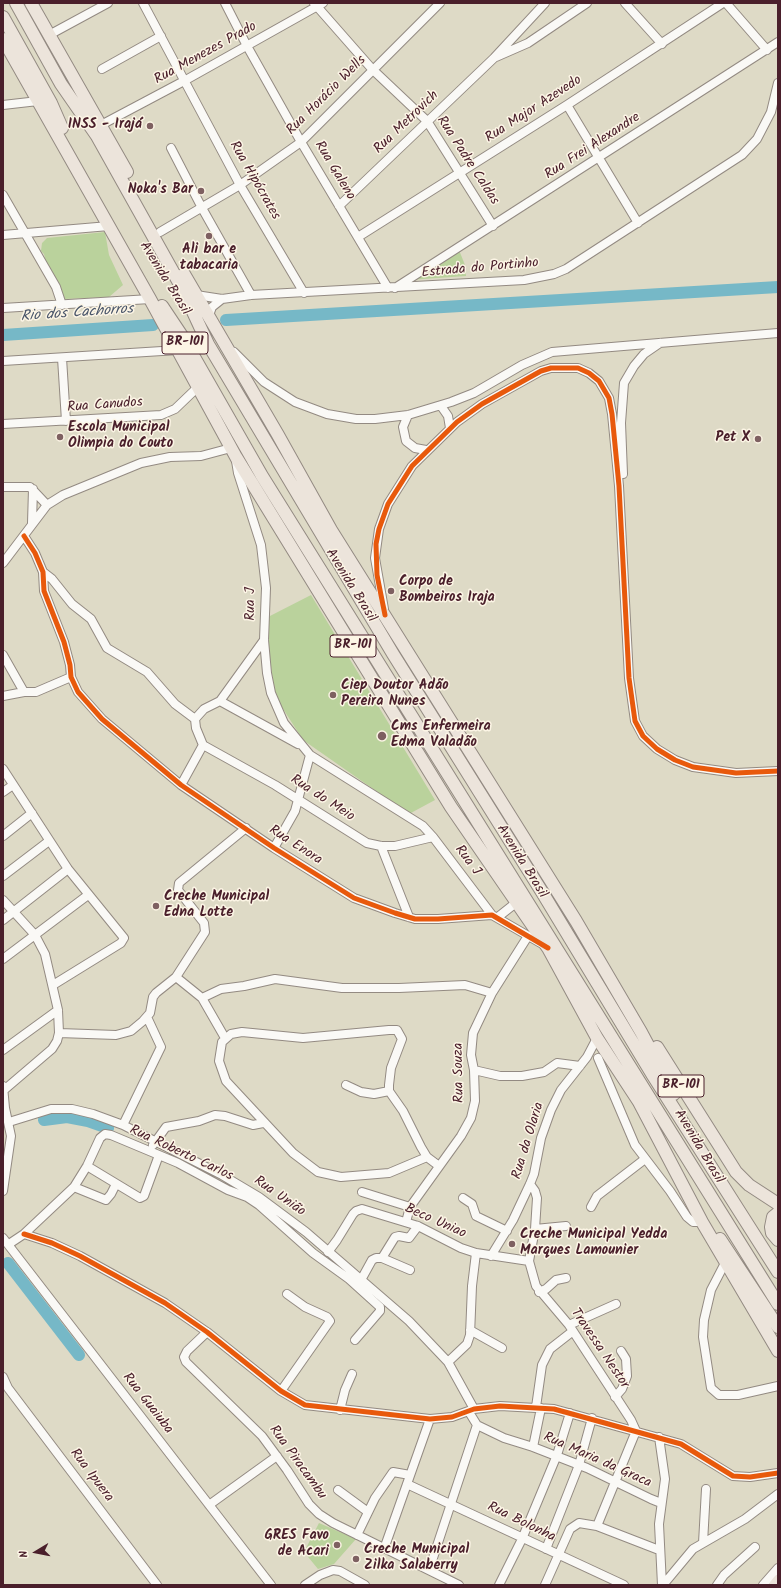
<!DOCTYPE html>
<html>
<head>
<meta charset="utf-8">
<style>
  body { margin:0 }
  #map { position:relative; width:781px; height:1588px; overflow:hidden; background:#dedac6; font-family:Kalam,sans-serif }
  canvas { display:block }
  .frame { position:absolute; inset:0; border:4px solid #4a1f2b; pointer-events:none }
  .north { position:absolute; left:16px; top:1532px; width:40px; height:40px; -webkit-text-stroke:3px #fcf5e5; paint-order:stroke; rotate:260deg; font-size:11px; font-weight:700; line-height:16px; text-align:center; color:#4a1f2b }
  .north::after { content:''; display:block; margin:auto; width:14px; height:18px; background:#4a1f2b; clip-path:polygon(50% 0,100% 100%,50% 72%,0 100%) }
</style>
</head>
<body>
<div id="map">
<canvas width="781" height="1588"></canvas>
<div class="frame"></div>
<div class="north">N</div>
</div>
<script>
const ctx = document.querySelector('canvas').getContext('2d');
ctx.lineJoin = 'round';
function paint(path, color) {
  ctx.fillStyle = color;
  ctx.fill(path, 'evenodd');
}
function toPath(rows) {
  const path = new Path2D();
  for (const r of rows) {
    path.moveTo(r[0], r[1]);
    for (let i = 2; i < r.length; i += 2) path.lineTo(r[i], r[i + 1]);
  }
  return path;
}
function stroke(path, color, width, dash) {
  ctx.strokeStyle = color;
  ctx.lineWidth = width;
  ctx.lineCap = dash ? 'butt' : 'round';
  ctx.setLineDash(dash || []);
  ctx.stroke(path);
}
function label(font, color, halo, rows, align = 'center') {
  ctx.font = font + ' Kalam,sans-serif';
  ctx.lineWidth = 3;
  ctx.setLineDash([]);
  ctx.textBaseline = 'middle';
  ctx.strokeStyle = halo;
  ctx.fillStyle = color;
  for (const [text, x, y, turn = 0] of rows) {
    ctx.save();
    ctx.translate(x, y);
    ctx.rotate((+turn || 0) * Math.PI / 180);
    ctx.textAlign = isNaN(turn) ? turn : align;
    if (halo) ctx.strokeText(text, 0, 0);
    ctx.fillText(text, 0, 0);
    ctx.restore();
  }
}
paint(toPath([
  [105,232,109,255,123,285,109,297,65,299,46,262,44,254,41,251,42,243,47,238],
  [459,250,465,265,466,276,409,280],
  [311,595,435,800,409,814,303,740,278,701,274,688,268,645,268,617],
  [319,1523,356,1539,334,1564,318,1569,304,1552]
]), '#bad29c');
stroke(toPath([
  [226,320,778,287],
  [3,335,153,325],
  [44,1120,67,1117,88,1121,108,1128],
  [8,1263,79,1355]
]), '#76b8c7', 12);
const minor = toPath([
  [143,3,240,185,304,293],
  [225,3,247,46,301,142,388,288],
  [314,3,372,69,427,121,493,226],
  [625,3,662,44],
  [726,3,767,50],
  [49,35,108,3],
  [496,57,528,43,587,3],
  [102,69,161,36],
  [3,105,38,101],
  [567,105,638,223],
  [101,125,184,81,323,3],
  [171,148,202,208,251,295],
  [3,195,56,287,62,305],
  [339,206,494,58,545,3],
  [160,232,240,185,301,142,440,3],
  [3,235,109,226],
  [358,237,567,105,723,3],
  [395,288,778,42],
  [196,295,222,299,251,295,524,280,554,274,566,269,742,155,757,139,771,112,778,83],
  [3,308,150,299],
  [208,318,212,307,222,299],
  [234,352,264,382,295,402,327,414,356,419,375,419,408,415,451,402,474,393,522,365,552,352,778,333],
  [62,358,66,421],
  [3,361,178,350],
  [441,406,448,416,450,428],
  [408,415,403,427,406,441,415,448,426,450],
  [3,424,161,415,175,409,198,387],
  [236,461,238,473,261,545,266,588,264,640,267,673,271,693,284,723,310,755,423,826,433,837,492,915],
  [623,474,621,423,624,383,634,366,644,354,660,343],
  [3,487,30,487,47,505],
  [32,523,33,489],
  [24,536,35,553,43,572,44,591,64,642,70,665,71,677,78,692,102,719,181,785,274,848,354,898,395,913,415,919,438,919,492,915,544,945],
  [3,563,47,505,63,495,141,463,170,457,201,456,231,448],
  [43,572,52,579,72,604,91,619,107,648,147,672,175,704,195,719],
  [384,609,375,558,379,529,388,504,412,466,457,422,482,404,541,371,551,368,578,368,589,373,599,381,609,398,612,414,619,486,629,678,635,721,643,736,657,749,675,760,693,767,736,773,778,771],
  [3,655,24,692],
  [3,696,24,692,36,692,71,677],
  [220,701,298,744],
  [203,745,275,785,367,843,381,846,395,846,433,837],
  [3,769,68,869,124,938,121,943,53,985],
  [181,785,203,745,196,728,195,719,204,709,220,701,264,640],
  [3,792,13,785],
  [3,836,32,813],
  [381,846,409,917],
  [274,848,295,811,310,755],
  [3,876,49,841],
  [3,900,35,935,45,954,58,1010,59,1033,57,1041,52,1049,4,1090],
  [498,917,517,902],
  [3,920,68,869],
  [3,959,88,895],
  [176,977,202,998,225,1038],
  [202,998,221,989,244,986,275,979,342,988,399,988,465,985,492,993],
  [59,1033,116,1035,131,1031,143,1021,150,1013,153,997,156,993,176,977,205,932,204,923,178,890,179,883,246,828],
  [3,1050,58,1010],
  [598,1058,635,1145,670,1191,687,1217,693,1222,702,1222],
  [474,1070,500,1076,522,1076,544,1072,557,1063,580,1066],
  [346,1085,361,1092,374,1094,389,1091],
  [9,1122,51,1109,72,1109,93,1114,123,1125,222,1175,259,1197,306,1232,409,1321,448,1362,474,1409],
  [123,1125,161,1047,147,1017],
  [153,1145,166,1127,199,1121,215,1115,225,1116,253,1125,263,1123],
  [427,1157,389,1173,341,1177,318,1172,293,1153,226,1081,219,1061,222,1042,231,1034,242,1032,303,1038,389,1030,397,1030,402,1039,391,1068,389,1085,389,1091,403,1111,421,1147,427,1157,439,1166],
  [87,1166,140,1198,144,1196,159,1155],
  [530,1184,535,1191,537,1198,535,1229,529,1261,536,1286,569,1325,631,1420,636,1431,597,1526],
  [74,1187,106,1200,111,1194,116,1184],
  [3,1191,11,1136,5,1108,3,1086],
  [362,1192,410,1207],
  [463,1198,472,1204,476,1216,507,1231],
  [591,1207,597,1196,645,1159],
  [406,1222,410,1207,461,1136,471,1118,475,1101,474,1070,471,1055,473,1033,492,993,528,936],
  [535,1229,566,1226],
  [24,1234,52,1243,80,1256,165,1303,207,1332,281,1391,305,1405,430,1419,452,1417,474,1409,500,1406,554,1409,681,1444,733,1476,750,1477,778,1473],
  [3,1238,271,1585],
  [9,1244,24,1234,74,1187,87,1166,100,1138,105,1134,111,1135,178,1163,228,1190,247,1197,259,1205,313,1253,349,1279,380,1307,380,1311,355,1340],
  [328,1252,337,1240,353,1214,356,1211,362,1209,418,1226,461,1248,476,1253,529,1261],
  [491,1256,513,1220,530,1184,534,1174,541,1138,551,1110,561,1090,587,1057,597,1038],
  [382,1258,395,1237,399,1236,409,1238,418,1226],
  [725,1263,711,1290,704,1320,703,1337,711,1388,719,1395,738,1395,778,1386],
  [361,1280,372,1260,376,1258,382,1258,410,1270],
  [539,1292,546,1289,556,1280,566,1278],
  [569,1325,616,1304],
  [470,1330,502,1348],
  [207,1332,187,1351,184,1357,186,1362,262,1436,287,1470,309,1504,319,1514,333,1523,459,1585],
  [448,1362,467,1344,470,1335,472,1286,476,1253],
  [3,1377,8,1388,157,1585],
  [281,1391,330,1321,327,1317,305,1307,287,1294],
  [615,1397,622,1389,627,1376,626,1359,621,1351],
  [536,1407,542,1365,550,1349,573,1331],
  [340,1410,345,1390,352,1374],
  [477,1425,504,1438,533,1447,587,1468,651,1499,661,1503],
  [659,1437,665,1479,659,1524,662,1585],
  [533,1447,541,1408],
  [407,1484,624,1585],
  [338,1490,368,1512],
  [209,1505,277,1456],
  [357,1535,375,1498,393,1472,410,1475],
  [703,1543,706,1489],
  [384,1549,430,1419],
  [546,1549,579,1465,592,1418],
  [429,1570,477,1425,469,1412],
  [305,1585,320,1575,333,1570,340,1571,365,1585],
  [499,1585,522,1539,557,1455,570,1413],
  [545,1585,570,1529,579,1523,597,1526,659,1550],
  [663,1585,693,1549,745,1519,778,1494],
  [717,1585,724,1575,755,1547],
  [763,1585,778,1568]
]);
const major = toPath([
  [774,1585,778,1580]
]);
const highway = toPath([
  [16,3,61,84,97,136,182,288,208,344,393,654,542,892,652,1074,778,1272],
  [31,3,127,172],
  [3,17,51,103,62,128],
  [3,39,150,299,236,457,451,807,548,948,597,1038,639,1102,702,1222,778,1351],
  [184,274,278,435,331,530,576,921,641,1032,674,1094],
  [162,306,182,336,262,476,778,1304],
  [657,1047,736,1172,749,1185,778,1204],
  [778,1213,773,1217,771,1227,772,1233,778,1240],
  [720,1239,778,1327]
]);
stroke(minor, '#938a82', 10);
stroke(major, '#938a82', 12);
stroke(highway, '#938a82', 14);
stroke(minor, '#faf9f6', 8);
stroke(major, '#ece4db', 10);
stroke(highway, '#ece4db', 12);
stroke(toPath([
  [24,536,35,553,43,572,44,591,64,642,70,665,71,677,78,692,102,719,181,785,274,848,354,898,395,913,415,919,438,919,492,915,548,948],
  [385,615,377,575,376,544,379,529,388,504,412,466,457,422,482,404,541,371,551,368,578,368,589,373,599,381,609,398,612,414,619,486,629,678,635,721,643,736,657,749,675,760,693,767,736,773,778,771],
  [24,1234,52,1243,80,1256,165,1303,207,1332,281,1391,305,1405,430,1419,452,1417,474,1409,500,1406,554,1409,681,1444,733,1476,750,1477,778,1473]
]), '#e8590c', 5);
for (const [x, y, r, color] of [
  [150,126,4,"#7e6061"],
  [201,191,4,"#7e6061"],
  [209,236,4,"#7e6061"],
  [60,437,4,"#7e6061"],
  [758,439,4,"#7e6061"],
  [391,591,4,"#7e6061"],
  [333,695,4,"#7e6061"],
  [382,736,5,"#7e6061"],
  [156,906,4,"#7e6061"],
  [512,1244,4,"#7e6061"],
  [337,1545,4,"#7e6061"],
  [356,1559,4,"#7e6061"]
]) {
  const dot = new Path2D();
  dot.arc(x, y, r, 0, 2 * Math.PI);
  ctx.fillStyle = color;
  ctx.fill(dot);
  stroke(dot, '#fcf5e5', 1.5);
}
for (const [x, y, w] of [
  [185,343,46],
  [353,646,46],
  [681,1086,46]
]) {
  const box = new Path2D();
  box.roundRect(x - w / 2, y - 11, w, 22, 3);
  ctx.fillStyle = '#fcf5e5';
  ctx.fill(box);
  stroke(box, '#4a1f2b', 1);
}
label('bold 13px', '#4a1f2b', null, [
  ["BR-101",185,343],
  ["BR-101",353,646],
  ["BR-101",681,1086]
]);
label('14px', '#4a1f2b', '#fcf5e5', [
  ["Rua Menezes Prado",206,54,-29],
  ["Rua Horácio Wells",327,96,-45],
  ["Rua Major Azevedo",534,110,-33],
  ["Rua Metrovich",407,123,-44],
  ["Rua Frei Alexandre",593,147,-33],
  ["Rua Padre Caldas",467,161,57],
  ["Rua Galeno",334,171,59],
  ["Rua Hipócrates",254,181,60],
  ["Estrada do Portinho",480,269,-5],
  ["Avenida Brasil",164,279,58],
  ["Rua Canudos",105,406,-4],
  ["Avenida Brasil",350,586,58],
  ["Rua J",252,604,-90],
  ["Rua do Meio",322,799,33],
  ["Rua Enora",295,846,33],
  ["Rua J",467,861,53],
  ["Avenida Brasil",521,862,58],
  ["Rua Souza",460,1073,-91],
  ["Rua da Olaria",529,1141,-73],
  ["Avenida Brasil",698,1147,59],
  ["Rua Roberto Carlos",181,1154,25],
  ["Rua União",279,1197,35],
  ["Beco Uniao",435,1222,24],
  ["Travessa Nestor",599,1349,56],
  ["Rua Guaiuba",147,1404,52],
  ["Rua Maria da Graca",597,1461,24],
  ["Rua Piracambu",297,1463,54],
  ["Rua Ipuera",91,1476,53],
  ["Rua Bolonha",521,1523,26]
]);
label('bold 14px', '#4a1f2b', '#fcf5e5', [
  ["INSS - Irajá",142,126,"right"],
  ["Noka's Bar",193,191,"right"],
  ["Ali bar e",209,251,"center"],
  ["tabacaria",209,267,"center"],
  ["Escola Municipal",68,429],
  ["Olimpia do Couto",68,445],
  ["Pet X",750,439,"right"],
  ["Corpo de",399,583],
  ["Bombeiros Iraja",399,599],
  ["Ciep Doutor Adão",341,687],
  ["Pereira Nunes",341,703],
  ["Cms Enfermeira",391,728],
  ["Edma Valadão",391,744],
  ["Creche Municipal",164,898],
  ["Edna Lotte",164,914],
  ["Creche Municipal Yedda",520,1236],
  ["Marques Lamounier",520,1252],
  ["GRES Favo",329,1537,"right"],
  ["de Acari",329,1553,"right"],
  ["Creche Municipal",364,1551],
  ["Zilka Salaberry",364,1567]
], 'left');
label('italic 15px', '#4a566a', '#fcf5e5', [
  ["Rio dos Cachorros",77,314,-4]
]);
</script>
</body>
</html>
